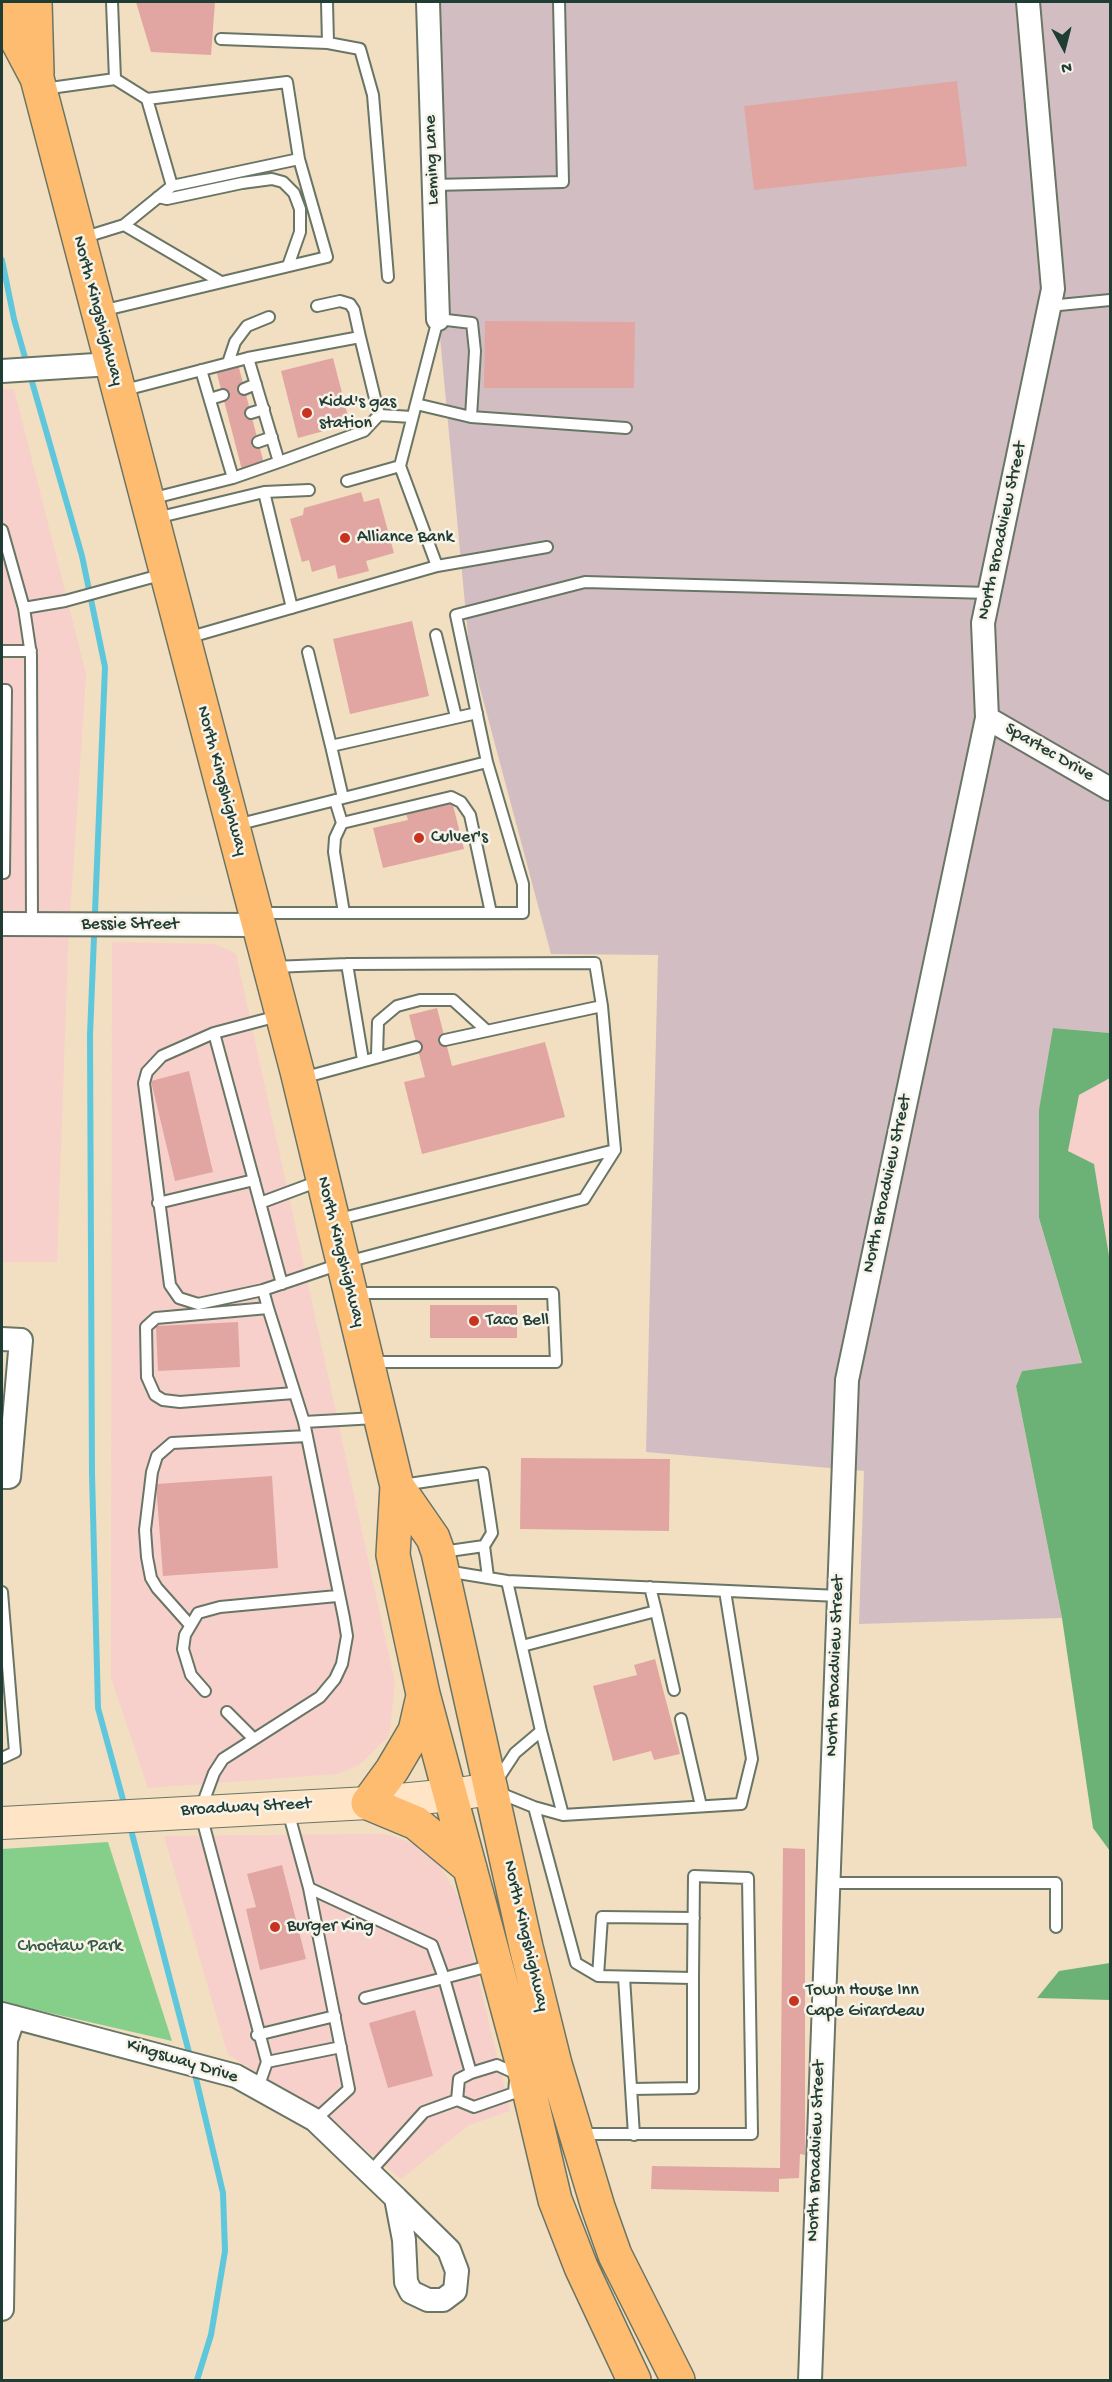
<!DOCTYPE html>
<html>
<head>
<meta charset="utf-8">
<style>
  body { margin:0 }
  #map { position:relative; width:1112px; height:2382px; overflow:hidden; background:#f2dec0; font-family:"Gochi Hand",sans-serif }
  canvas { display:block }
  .frame { position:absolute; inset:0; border:3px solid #1f3d34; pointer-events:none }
  .north { position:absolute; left:1034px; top:18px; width:60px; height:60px; -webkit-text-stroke:4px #f7f3e8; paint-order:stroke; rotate:173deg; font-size:16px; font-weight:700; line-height:24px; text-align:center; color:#1f3d34 }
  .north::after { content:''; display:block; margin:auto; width:21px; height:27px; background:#1f3d34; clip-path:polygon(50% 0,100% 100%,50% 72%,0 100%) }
</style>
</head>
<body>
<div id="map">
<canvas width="1112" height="2382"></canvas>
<div class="frame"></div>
<div class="north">N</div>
</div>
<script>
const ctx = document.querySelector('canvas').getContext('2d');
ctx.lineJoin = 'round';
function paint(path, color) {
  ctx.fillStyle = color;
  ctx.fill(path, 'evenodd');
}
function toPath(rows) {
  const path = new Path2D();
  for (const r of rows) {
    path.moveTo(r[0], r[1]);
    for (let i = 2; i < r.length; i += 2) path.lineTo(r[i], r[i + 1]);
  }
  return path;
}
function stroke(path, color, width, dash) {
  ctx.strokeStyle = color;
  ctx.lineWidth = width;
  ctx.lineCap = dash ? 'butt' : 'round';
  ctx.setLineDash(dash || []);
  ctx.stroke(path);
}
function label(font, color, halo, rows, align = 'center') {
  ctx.font = font + ' "Gochi Hand",sans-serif';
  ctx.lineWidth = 5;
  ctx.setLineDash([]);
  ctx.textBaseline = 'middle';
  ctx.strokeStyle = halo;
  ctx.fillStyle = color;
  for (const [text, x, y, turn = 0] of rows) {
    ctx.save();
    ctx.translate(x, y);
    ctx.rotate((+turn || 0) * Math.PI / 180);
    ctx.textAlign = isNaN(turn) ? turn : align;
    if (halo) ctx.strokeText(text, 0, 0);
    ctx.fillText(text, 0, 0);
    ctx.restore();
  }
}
paint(toPath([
  [2,389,14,389,86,674,68,946,57,1262,2,1262],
  [112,942,216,944,236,954,395,1683,389,1736,359,1765,337,1774,148,1788,111,1678],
  [1110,1078,1110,1262,1094,1164,1067,1151,1079,1095],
  [385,1834,429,1848,459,1898,510,2111,469,2125,401,2179,312,2105,228,2055,164,1836]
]), '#f7d0cb');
paint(toPath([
  [434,2,1110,2,1110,1033,1053,1028,1039,1218,1082,1364,1022,1371,1016,1386,1062,1618,859,1624,864,1471,646,1452,658,955,551,954,469,647,440,337]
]), '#d2bec2');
paint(toPath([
  [108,1842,172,2041,2,2002,2,1849]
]), '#86cf8b');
paint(toPath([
  [1053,1028,1110,1033,1110,1078,1079,1095,1068,1151,1094,1164,1110,1262,1110,1851,1093,1828,1062,1618,1016,1386,1022,1371,1082,1363,1039,1218,1039,1110],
  [1110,1963,1110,2000,1037,1998,1059,1971]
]), '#6cb277');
stroke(toPath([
  [2,260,14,319,82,556,105,667,90,1035,92,1474,98,1708,125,1807],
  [130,1826,191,2060],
  [194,2070,223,2193,225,2251,211,2335,197,2380]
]), '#5fc7db', 6);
paint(toPath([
  [136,2,215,2,211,55,151,52],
  [957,81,967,166,754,190,744,106],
  [485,321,635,322,634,388,484,388],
  [333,358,350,424,298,438,281,371],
  [238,364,264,464,242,470,216,370],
  [361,492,364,502,379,498,394,553,366,561,369,571,338,579,335,565,312,572,309,560,302,562,290,519,303,515,304,508],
  [412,621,429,696,350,714,333,639],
  [452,801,464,849,383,868,373,828,408,820,406,813],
  [437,1008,452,1066,545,1042,565,1117,422,1154,404,1082,425,1077,409,1015],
  [189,1071,213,1172,175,1181,151,1081],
  [430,1305,517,1305,517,1338,430,1338],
  [238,1322,240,1367,158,1371,156,1326],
  [521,1458,670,1459,669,1531,520,1529],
  [272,1476,278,1568,163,1576,156,1484],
  [655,1659,680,1754,654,1760,651,1751,613,1761,593,1686,637,1675,634,1665],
  [783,1848,805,1849,805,2155,800,2154,799,2178,779,2179,779,2192,651,2189,652,2166,780,2168],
  [282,1865,306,1959,260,1970,246,1909,256,1907,247,1874],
  [415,2010,433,2076,388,2088,369,2023]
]), '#e1a6a2');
const service = toPath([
  [112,2,115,79],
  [327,2,328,43,360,49,373,95,388,277],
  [221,39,328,43],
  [43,89,115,79,147,99,287,82,299,159,327,257,101,311],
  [147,99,172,186],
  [434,185,563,182,559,2],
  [158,197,167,199,242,183,272,179,283,182,294,193,300,209,300,232,288,266],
  [124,225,221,282],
  [82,238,124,225,172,186,299,159],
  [317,306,340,301,350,304,354,310,360,337],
  [1049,306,1110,300],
  [248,358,360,337,379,415,364,431,279,462],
  [228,363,235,342,247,326,269,317],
  [201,370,233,478],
  [244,389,256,384],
  [121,391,248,358,279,462,233,478,150,499],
  [210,399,223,395],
  [416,404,471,417,475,351,472,323,438,319,400,466,437,566],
  [251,413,264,409],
  [379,415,412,417],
  [471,417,626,428],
  [258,442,272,437],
  [347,481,400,466],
  [264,492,292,608],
  [156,518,264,492,309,490],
  [2,530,24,608,31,655,32,924],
  [24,608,65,601,164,574],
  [436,635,456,717],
  [187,638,437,566,547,547],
  [2,651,31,651],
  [308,652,331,746],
  [2,690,6,690,4,873,2,873],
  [343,798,331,746,477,713],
  [335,800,342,823,335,838,334,852,344,913],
  [342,823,451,797,461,802,470,815,491,913],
  [236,825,487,762,456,615,585,582,989,593],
  [259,913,523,913,523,884,487,762],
  [347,964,363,1060],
  [273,967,347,964,595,963,602,1006],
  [278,1016,214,1033,282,1284],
  [214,1033,162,1056,147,1072,144,1083,170,1285,179,1298,198,1304,263,1290],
  [377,1056,378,1022,397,1006,420,1000,453,1000,486,1030],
  [302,1078,416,1047],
  [158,1203,254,1180],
  [260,1203,319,1181],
  [335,1220,615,1150,602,1006,445,1040],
  [355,1293,553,1293,556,1362,371,1362],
  [268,1308,263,1290,343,1263,584,1199,615,1150],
  [294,1393,180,1402,163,1400,155,1395,147,1377,146,1327,156,1318,268,1308,304,1422],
  [402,1485,483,1473,492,1533,484,1546,488,1577],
  [442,1552,484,1546],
  [446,1571,507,1581,839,1596],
  [2,1592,15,1752,2,1758],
  [656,1611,674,1690],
  [190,1625,157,1588,151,1578,147,1557,145,1530,152,1472,157,1456,172,1443,307,1436],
  [522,1646,656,1611,650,1587],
  [205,1691,191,1675,183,1649,185,1635,198,1613,220,1607,337,1596],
  [227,1712,253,1738],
  [681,1719,701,1806],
  [541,1731,563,1815],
  [496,1782,515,1753,541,1731,507,1581],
  [497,1792,534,1807,563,1815,741,1804,752,1759,725,1591],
  [534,1807,576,1963,598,1976,693,1978,694,1876,748,1878,752,2134,581,2134],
  [288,1811,309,1888],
  [828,1883,1056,1883,1056,1927],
  [598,1976,602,1917,694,1918],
  [624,1977,634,2135],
  [257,2035,335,2016],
  [267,2062,341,2047],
  [471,2073,444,1978,493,1965],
  [258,2088,267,2062,200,1811,214,1773,223,1759,320,1697,335,1679,342,1664,347,1636,344,1618,304,1422,376,1418],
  [631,2089,693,2088,693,1978],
  [457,2100,459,2079,471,2073,497,2065,519,2075],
  [315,2120,349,2089,309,1888,432,1945,444,1978,365,1998],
  [369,2173,424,2112,457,2100,474,2107,514,2093,515,2081]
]);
const minor = toPath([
  [428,2,438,319],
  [2,371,111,364],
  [987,718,1110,789],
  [2,924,258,925],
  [2,1339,21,1340,9,1477,2,1477],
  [2,2014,236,2076,315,2120,396,2198,404,2240,406,2282,411,2292,428,2300,443,2300,455,2291,457,2271,449,2250,396,2198],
  [2,2309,6,2040,14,2017],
  [810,2380,847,1380,987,718,983,623,1053,289,1028,2]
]);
const secondary = toPath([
  [2,1823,368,1803,451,1795,491,1789]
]);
const primary = toPath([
  [3,2,10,27,37,78,297,1071,397,1486,393,1555,423,1694,525,2073,555,2200,581,2267,634,2380],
  [35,2,37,73],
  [397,1486,433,1538,438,1552,526,1947,555,2064,598,2207,615,2255,678,2380],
  [423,1696,415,1731,392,1770,368,1803,416,1823,470,1868]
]);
stroke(service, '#697565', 14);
stroke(minor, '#697565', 26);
stroke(secondary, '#697565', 34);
stroke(primary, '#697565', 36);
stroke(service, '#fff', 10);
stroke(minor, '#fff', 22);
stroke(secondary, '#ffe4c6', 32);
stroke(primary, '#febc70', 33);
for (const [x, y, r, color] of [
  [307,413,6,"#c8321e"],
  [345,538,6,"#c8321e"],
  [419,838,6,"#c8321e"],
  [474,1321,6,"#c8321e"],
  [275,1927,6,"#c8321e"],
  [794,2001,6,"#c8321e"]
]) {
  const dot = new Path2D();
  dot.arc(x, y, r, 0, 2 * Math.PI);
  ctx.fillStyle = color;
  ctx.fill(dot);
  stroke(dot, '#f7f3e8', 2);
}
label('18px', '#1f3d34', '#f7f3e8', [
  ["Leming Lane",433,160,-92],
  ["North Kingshighway",97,311,75],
  ["North Broadview Street",1003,531,-78],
  ["Spartec Drive",1049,753,30],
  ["North Kingshighway",221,781,75],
  ["Bessie Street",130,925],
  ["North Broadview Street",888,1184,-78],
  ["North Kingshighway",340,1252,76],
  ["North Broadview Street",836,1666,-88],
  ["Broadway Street",246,1808,-3],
  ["North Kingshighway",525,1936,77],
  ["Kingsway Drive",182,2062,17],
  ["North Broadview Street",817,2151,-88]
]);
label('18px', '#1f3d34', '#f7f3e8', [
  ["Kidd's gas",319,403],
  ["station",319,424],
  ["Alliance Bank",357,538],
  ["Culver's",431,838],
  ["Taco Bell",486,1321],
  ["Burger King",287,1927],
  ["Town House Inn",806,1991],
  ["Cape Girardeau",806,2012]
], 'left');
label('18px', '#345a45', '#f7f3e8', [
  ["Choctaw Park",70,1947]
]);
</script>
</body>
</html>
